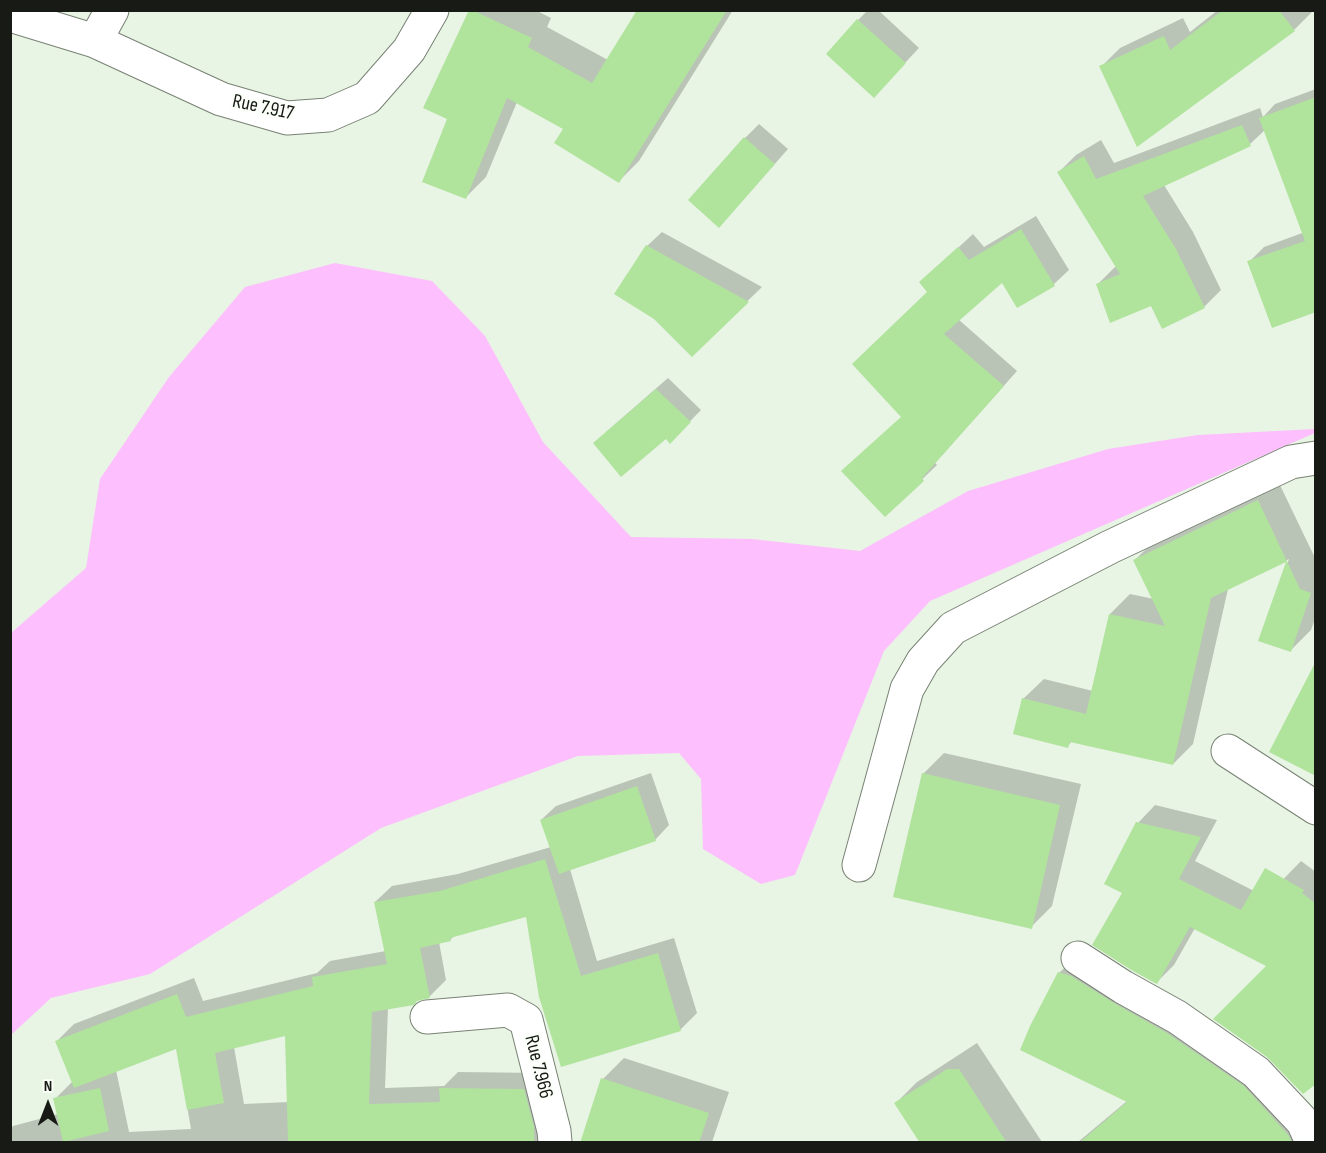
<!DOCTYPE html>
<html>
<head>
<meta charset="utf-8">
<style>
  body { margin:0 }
  #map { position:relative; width:1326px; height:1153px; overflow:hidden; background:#e8f4e4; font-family:"Sofia Sans Condensed",sans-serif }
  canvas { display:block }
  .frame { position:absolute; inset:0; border:12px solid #171a15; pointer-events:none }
  .north { position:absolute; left:18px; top:1075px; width:60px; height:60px; -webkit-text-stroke:4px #fafff8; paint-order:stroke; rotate:0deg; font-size:16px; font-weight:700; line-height:24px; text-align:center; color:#171a15 }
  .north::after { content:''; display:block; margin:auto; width:21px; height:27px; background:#171a15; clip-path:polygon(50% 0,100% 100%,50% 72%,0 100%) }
</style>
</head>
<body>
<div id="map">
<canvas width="1326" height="1153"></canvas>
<div class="frame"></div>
<div class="north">N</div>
</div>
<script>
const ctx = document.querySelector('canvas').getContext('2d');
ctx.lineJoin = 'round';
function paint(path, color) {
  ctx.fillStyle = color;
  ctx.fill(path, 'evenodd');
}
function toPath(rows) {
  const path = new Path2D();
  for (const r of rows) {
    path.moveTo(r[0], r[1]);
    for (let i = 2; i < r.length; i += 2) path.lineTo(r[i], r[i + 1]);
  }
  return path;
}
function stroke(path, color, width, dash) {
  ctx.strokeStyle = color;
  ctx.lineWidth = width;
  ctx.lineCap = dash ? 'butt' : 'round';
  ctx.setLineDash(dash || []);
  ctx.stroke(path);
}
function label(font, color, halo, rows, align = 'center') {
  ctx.font = font + ' "Sofia Sans Condensed",sans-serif';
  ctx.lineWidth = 4.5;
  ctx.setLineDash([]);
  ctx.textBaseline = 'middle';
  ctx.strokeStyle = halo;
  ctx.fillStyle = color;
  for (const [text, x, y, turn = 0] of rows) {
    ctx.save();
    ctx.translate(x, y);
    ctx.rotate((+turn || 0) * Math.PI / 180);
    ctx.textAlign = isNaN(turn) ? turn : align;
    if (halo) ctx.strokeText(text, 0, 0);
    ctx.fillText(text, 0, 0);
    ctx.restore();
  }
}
paint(toPath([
  [335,263,432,281,485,336,543,442,631,537,752,539,860,551,968,491,1108,449,1198,435,1315,429,1315,433,930,601,884,651,795,875,761,884,703,849,701,779,679,753,578,756,381,828,150,974,51,998,11,1035,11,633,86,568,100,479,169,377,245,287]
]), '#fdbffd');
paint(toPath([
  [470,10,535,10,551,18,547,27,608,60,639,10,733,10,639,161,619,181,565,128,517,102,486,177,466,197,449,118],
  [868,10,878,10,919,48,888,81,858,20],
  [1218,10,1313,11,1294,30,1101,67,1120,48,1183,18,1190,32],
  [1316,89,1316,207,1265,130,1250,144,1164,185,1193,232,1221,290,1204,307,1152,304,1097,285,1114,268,1117,266,1059,172,1076,155,1101,140,1114,163,1260,108,1263,117,1275,104],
  [759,124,788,149,733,211,745,138],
  [1036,216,1069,270,1054,284,1018,306,1002,281,958,319,1017,371,935,463,937,465,885,515,903,416,929,291,921,282,973,234,984,247],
  [1316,228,1316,310,1249,262,1264,247],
  [662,232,762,287,692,355,647,246],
  [668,378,701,410,670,442,666,437,606,432],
  [1278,481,1316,560,1316,616,1311,630,1291,650,1260,640,1289,559,1228,589,1193,744,1173,764,1072,741,1068,746,1023,699,1044,679,1093,691,1110,614,1130,594,1154,599,1135,560,1155,540],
  [944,753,1081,784,1052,906,1031,927,923,774],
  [651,773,669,825,655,840,570,869,597,961,674,938,697,1013,680,1030,562,1065,527,916,455,935,450,940,439,942,446,980,429,997,388,1008,385,1088,444,1086,458,1072,541,1073,550,1142,445,1142,444,1139,363,1142,10,1142,10,1129,13,1126,58,1114,55,1099,73,1081,57,1041,74,1024,194,978,203,1001,317,973,330,961,386,951,375,902,392,886,458,874,551,847,541,820,556,806],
  [287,1034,289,1102,244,1104,234,1047],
  [177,1047,191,1129,129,1132,116,1070],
  [1155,805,1217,820,1195,861,1256,892,1265,898,1301,861,1316,872,1316,1082,1268,966,1195,928,1174,965,1157,982,1125,892,1138,823],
  [1076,957,1130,987,1316,1142,1078,1142,1127,1101,1059,973],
  [977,1043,1042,1142,921,1142,896,1103,917,1082],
  [624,1058,729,1092,712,1142,582,1142,603,1079]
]), '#0003');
paint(toPath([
  [469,10,472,10,532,38,528,47,592,83,637,10,727,10,619,183,554,143,563,129,507,98,466,199,422,182,447,119,423,108],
  [1223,10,1279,10,1295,31,1137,147,1099,66,1164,36,1170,50],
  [857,19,906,63,874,98,826,54],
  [1316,97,1316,312,1272,328,1247,261,1305,241,1259,118],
  [1242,125,1251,146,1143,196,1176,249,1205,308,1162,329,1151,306,1110,323,1096,284,1120,274,1057,172,1084,156,1096,179],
  [744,137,775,164,719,228,688,200],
  [1021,229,1055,286,1017,308,1002,283,944,334,1004,386,922,478,924,481,885,517,841,471,901,417,852,364,927,292,919,282,958,247,969,260],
  [646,245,749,302,692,357,654,319,614,294],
  [656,389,691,422,670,444,666,439,621,477,593,443],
  [1258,500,1300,589,1311,593,1291,652,1258,641,1286,562,1211,598,1173,765,1070,742,1068,748,1013,734,1022,698,1086,714,1109,614,1165,626,1133,560],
  [1316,661,1316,776,1269,752],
  [922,773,1060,805,1032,929,893,897],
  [637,786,656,841,559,874,540,820],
  [1136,822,1201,837,1179,879,1241,910,1265,868,1304,890,1302,893,1316,904,1316,1084,1303,1094,1267,1057,1213,1019,1266,966,1190,927,1157,984,1133,971,1092,945,1122,893,1104,884],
  [545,859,581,976,658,953,681,1031,561,1067,539,997,526,917,450,938,451,941,420,948,430,998,417,1001,414,1005,372,1012,369,1104,440,1102,439,1088,524,1089,534,1127,534,1143,444,1143,443,1141,383,1143,288,1143,285,1036,215,1053,224,1103,187,1110,176,1049,74,1088,55,1041,177,994,186,1017,313,986,312,977,387,964,374,902,440,891],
  [1058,972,1071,976,1114,1003,1167,1033,1244,1086,1273,1118,1289,1136,1292,1143,1079,1143,1127,1102,1020,1050,1030,1026],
  [947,1069,959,1069,1007,1143,920,1143,894,1103],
  [601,1078,709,1113,699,1143,580,1143],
  [100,1088,109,1131,63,1142,53,1098]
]), '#b0e39c');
const minor = toPath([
  [10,15,95,41,112,10],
  [95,41,221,99,287,118,328,115,367,98,409,50,432,10],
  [1228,751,1316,808],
  [859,865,907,689,923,661,953,628,1110,547,1291,462,1316,458],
  [1078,958,1123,987,1177,1017,1256,1072,1303,1122,1312,1142],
  [427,1017,508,1010,526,1020,554,1131,555,1142]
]);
stroke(minor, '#788274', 35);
stroke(minor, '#fff', 33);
label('20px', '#171a15', '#fafff8', [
  ["Rue 7.917",263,108,12],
  ["Rue 7.966",538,1067,76]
]);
</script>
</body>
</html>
